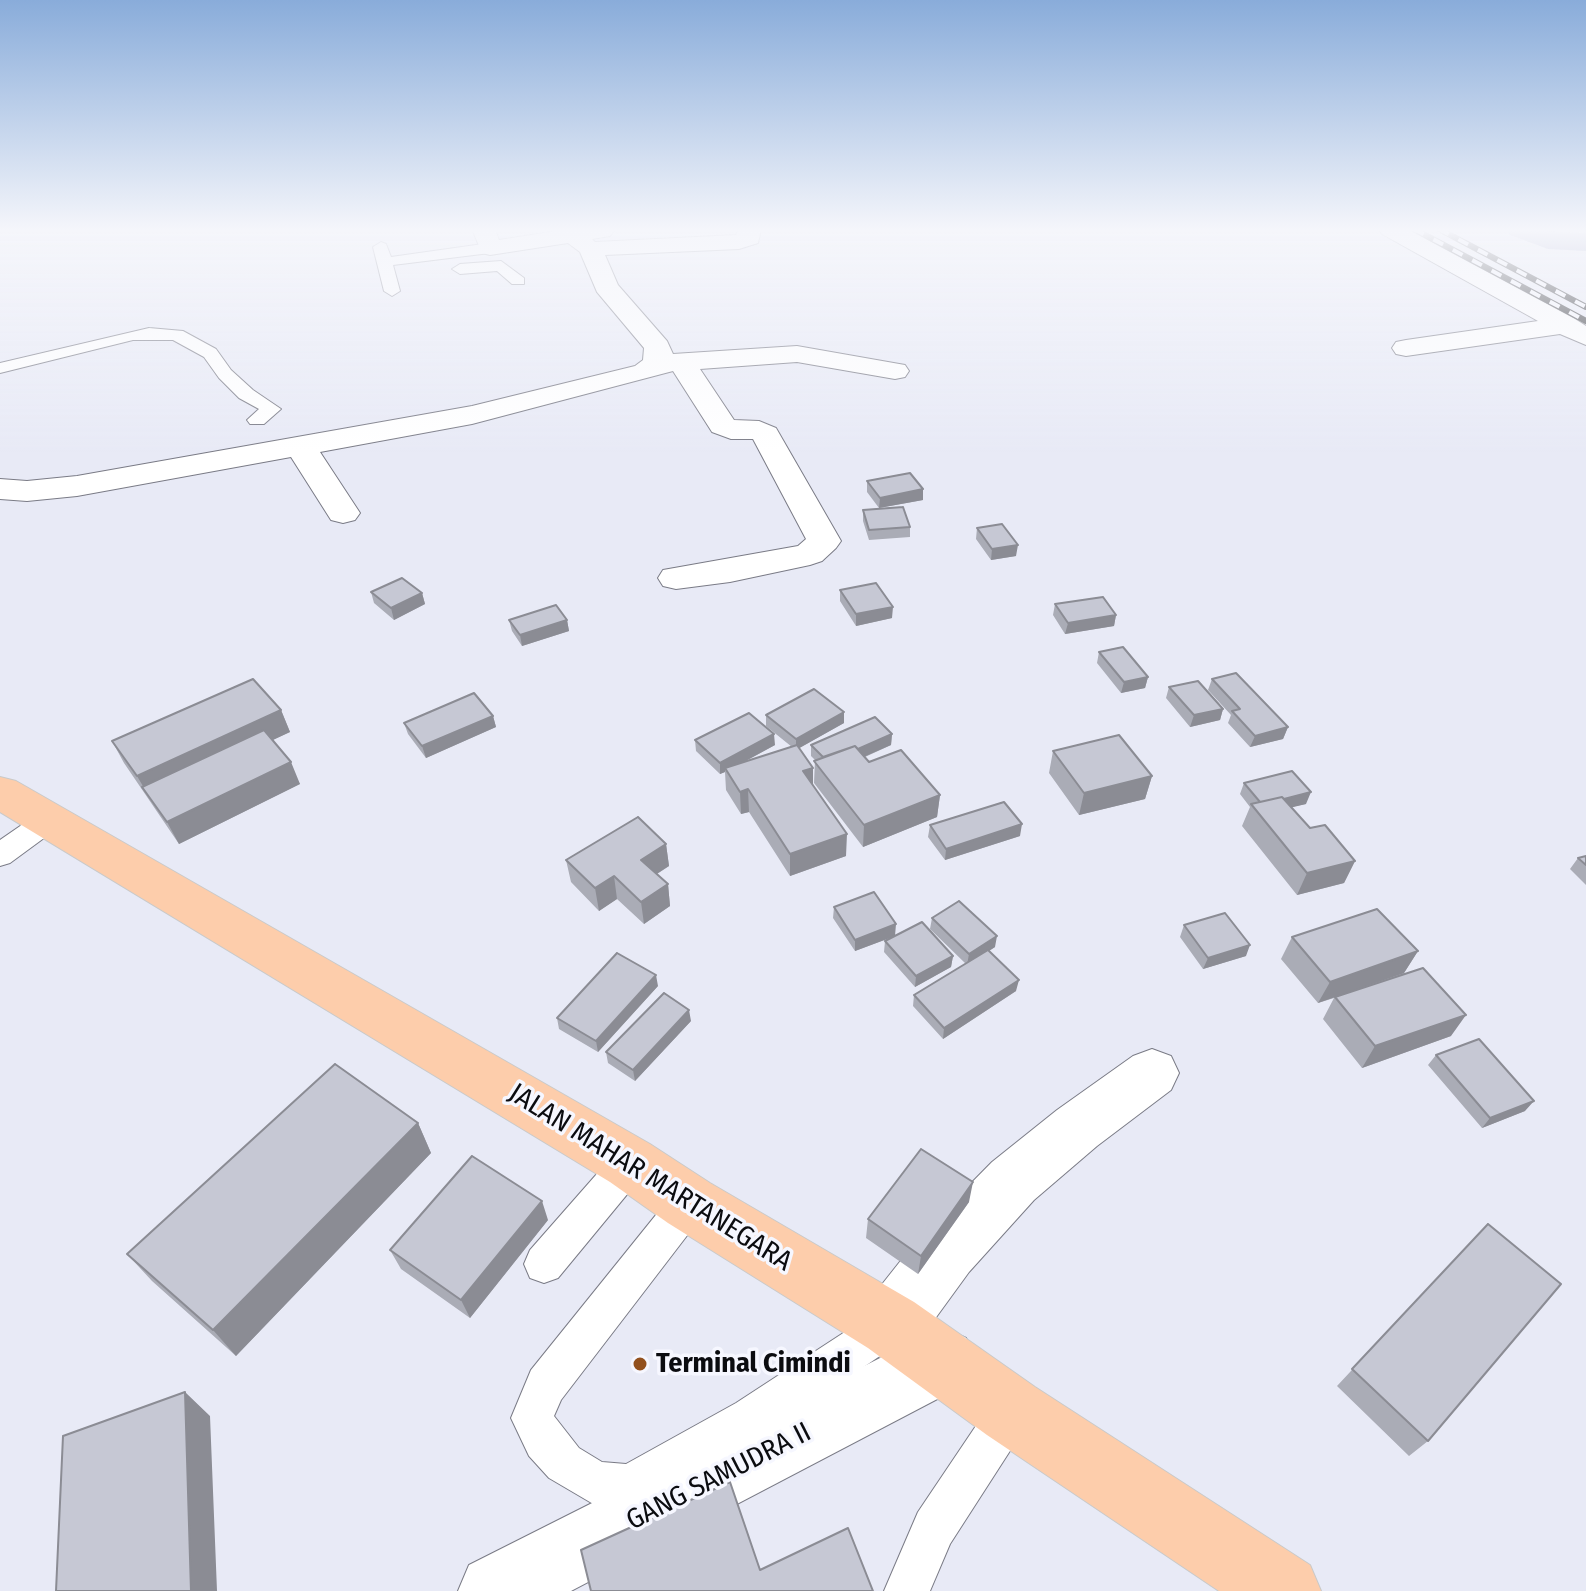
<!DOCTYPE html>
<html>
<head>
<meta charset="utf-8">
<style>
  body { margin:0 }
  canvas { display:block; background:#e8eaf6 }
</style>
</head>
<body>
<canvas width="1586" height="1591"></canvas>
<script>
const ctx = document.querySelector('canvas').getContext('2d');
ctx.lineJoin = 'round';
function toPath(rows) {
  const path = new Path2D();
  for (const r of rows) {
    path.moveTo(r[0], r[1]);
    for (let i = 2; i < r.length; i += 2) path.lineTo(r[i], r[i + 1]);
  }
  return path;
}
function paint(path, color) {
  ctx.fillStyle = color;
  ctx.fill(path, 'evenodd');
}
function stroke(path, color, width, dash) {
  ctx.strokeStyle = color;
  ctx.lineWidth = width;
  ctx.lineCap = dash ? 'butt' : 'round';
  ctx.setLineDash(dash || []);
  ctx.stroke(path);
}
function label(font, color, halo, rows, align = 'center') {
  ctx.font = font + ' "Fira Sans Condensed",sans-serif';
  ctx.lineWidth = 7;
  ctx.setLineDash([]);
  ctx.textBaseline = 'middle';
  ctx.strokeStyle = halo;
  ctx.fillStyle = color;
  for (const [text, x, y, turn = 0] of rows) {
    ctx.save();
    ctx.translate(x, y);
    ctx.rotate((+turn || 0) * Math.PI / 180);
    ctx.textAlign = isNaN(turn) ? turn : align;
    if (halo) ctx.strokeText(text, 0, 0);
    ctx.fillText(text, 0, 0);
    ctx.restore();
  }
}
paint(toPath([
  [1506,229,1586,233,1586,251,1548,249,1510,235,1506,229]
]), '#9a9fc4');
const service = toPath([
  [381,242,386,244,391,257,490,243,498,248,490,253,393,265,400,291,392,296,384,291,373,247,381,242],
  [501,261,524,278,524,284,512,284,497,271,460,274,452,269,460,264,501,261],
  [149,328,183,331,216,349,231,370,253,390,281,409,264,424,250,424,247,420,259,409,239,398,219,378,204,357,173,340,133,340,0,373,0,363,149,328],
  [49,810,59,813,63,820,59,827,10,863,0,866,0,840,39,813,49,810],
  [630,1146,643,1151,648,1163,643,1175,558,1278,544,1283,530,1278,524,1264,530,1250,617,1151,630,1146],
  [689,1185,702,1190,708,1203,702,1216,561,1400,554,1416,579,1448,602,1462,626,1464,736,1403,877,1311,891,1305,905,1311,911,1325,905,1339,766,1433,645,1503,629,1509,595,1505,549,1478,529,1456,511,1418,531,1370,676,1190,689,1185],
  [1011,1390,1026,1396,1032,1411,1026,1426,950,1544,930,1591,884,1591,918,1512,996,1396,1011,1390]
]);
const minor = toPath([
  [472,229,495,229,499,240,569,229,614,231,610,236,592,239,595,242,736,235,739,229,761,229,758,243,739,249,605,255,618,285,667,341,673,354,797,346,905,365,909,371,905,377,895,379,797,362,700,369,734,420,759,421,776,428,841,541,836,548,822,561,810,565,730,582,676,589,663,586,658,578,663,570,798,546,806,539,753,439,731,439,712,432,673,371,472,424,320,452,360,513,355,520,343,523,331,520,291,457,77,496,27,501,0,499,0,479,27,481,77,476,472,406,635,366,643,360,644,348,597,292,580,252,568,243,490,255,482,253,472,229],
  [1379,229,1407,229,1575,319,1586,326,1586,345,1560,334,1406,356,1396,354,1392,348,1396,342,1406,340,1538,321,1382,234,1379,229],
  [1152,1049,1171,1056,1179,1073,1171,1090,1097,1146,1034,1200,969,1272,921,1338,943,1328,966,1338,976,1361,966,1384,571,1591,458,1591,469,1565,886,1355,868,1348,859,1325,868,1302,925,1230,992,1162,1057,1110,1133,1056,1152,1049]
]);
const primary = toPath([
  [0,777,16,781,650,1144,710,1183,914,1302,1035,1387,1310,1565,1321,1591,1219,1591,987,1435,868,1348,668,1223,610,1182,0,812,0,777]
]);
stroke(service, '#7a7b86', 2);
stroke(minor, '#7a7b86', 2);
stroke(primary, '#c9caca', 2);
paint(service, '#fff');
paint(minor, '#fff');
paint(primary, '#fdcdab');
const rail = toPath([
  [1414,229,1586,321],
  [1439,229,1586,307]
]);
stroke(rail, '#232429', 6);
stroke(rail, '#f6f7ff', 4, [11]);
paint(toPath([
  [867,481,923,500,879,508,867,492],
  [863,510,910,527,910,537,869,540,863,521],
  [977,528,1016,556,991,560,976,539],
  [840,590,892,618,856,626,840,601],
  [371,592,422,593,425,604,394,620,374,603],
  [1055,604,1116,615,1114,626,1065,634,1053,615],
  [509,620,567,620,569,631,522,646,512,631],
  [1099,652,1148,677,1145,688,1121,693,1097,663],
  [1212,679,1288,727,1283,739,1250,747,1228,723,1231,715,1208,690],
  [1169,687,1223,709,1220,720,1190,727,1166,698],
  [281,710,290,732,272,740,300,784,179,844,124,763,112,741],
  [844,712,844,723,799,748,813,768,813,785,846,856,790,876,749,812,741,814,726,790,725,772,720,774,696,751,695,740,775,745,744,762,792,747,766,726,766,715],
  [493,716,496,727,426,758,408,734,404,723],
  [892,734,891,745,865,757,869,762,940,795,937,817,863,847,814,783,815,760,811,756,811,745],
  [1053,751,1152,776,1145,799,1079,815,1049,773],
  [1244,783,1306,804,1291,807,1310,828,1355,861,1344,883,1297,895,1242,826,1250,807,1240,794],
  [930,825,1020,836,945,860,928,837],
  [666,844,669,866,657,874,668,884,670,906,644,924,617,899,599,911,571,882,566,860],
  [1586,856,1586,885,1570,869,1578,858],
  [834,907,895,936,953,956,951,967,915,987,884,952,885,941,895,936,855,951,833,918],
  [932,918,995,947,989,951,1016,991,943,1039,913,1006,914,995,966,964,930,929],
  [1184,925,1246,956,1203,969,1180,937],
  [1292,937,1418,951,1404,973,1451,1036,1362,1068,1323,1019,1334,998,1318,1003,1281,959],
  [658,986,598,1052,559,1029,557,1018],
  [691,1021,635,1081,608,1063,606,1052],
  [1436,1055,1525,1111,1482,1128,1428,1065],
  [418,1123,431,1153,236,1356,152,1281,127,1254],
  [969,1202,918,1274,866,1238,868,1219],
  [548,1220,470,1318,401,1269,390,1250],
  [1488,1224,1428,1441,1409,1456,1337,1386]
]), '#aaacb6');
paint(toPath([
  [923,489,923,500,879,508,880,498],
  [1018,545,1016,556,991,560,992,549],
  [422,593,425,604,394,620,391,608],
  [893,607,892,618,856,626,856,614],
  [1116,615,1114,626,1065,634,1068,623],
  [567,620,569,631,522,646,520,635],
  [1148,677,1145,688,1121,693,1124,682],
  [1223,709,1220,720,1190,727,1194,715],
  [281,710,290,732,150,798,137,776],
  [844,712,844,723,796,750,796,739],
  [493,716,496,727,426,758,422,746],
  [1288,727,1283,739,1250,747,1255,736],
  [774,734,775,745,727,771,725,768,725,772,720,774,720,763],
  [892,734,891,745,827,773,827,762],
  [291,762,300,784,179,844,167,822],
  [813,768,813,790,803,771],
  [1152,776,1145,799,1079,815,1084,793],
  [748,789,749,812,741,814,740,792],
  [1311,792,1306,804,1260,815,1262,804],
  [940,795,937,817,863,847,864,825],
  [1022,824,1020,836,945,860,946,849],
  [847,834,846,856,790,876,790,854],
  [666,844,669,866,644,882,641,860],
  [1355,861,1344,883,1297,895,1307,873],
  [614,876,617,899,599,911,595,888],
  [668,884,670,906,644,924,641,902],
  [896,924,895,936,855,951,855,940],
  [997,936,995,947,967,965,969,954],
  [1250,945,1246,956,1203,969,1208,958],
  [1418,951,1404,973,1318,1003,1330,982],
  [953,956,951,967,915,987,916,976],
  [656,975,658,986,598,1052,596,1041],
  [1019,980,1016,991,943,1039,944,1028],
  [689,1010,691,1021,635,1081,633,1070],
  [1466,1015,1451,1036,1362,1068,1375,1046],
  [1534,1101,1525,1111,1482,1128,1490,1118],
  [418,1123,431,1153,236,1356,213,1330],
  [973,1182,969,1202,918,1274,921,1256],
  [542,1201,548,1220,470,1318,461,1300],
  [185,1392,210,1416,217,1591,191,1591]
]), '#8b8c94');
const building = toPath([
  [910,473,923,489,880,498,867,481,910,473],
  [903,507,910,527,869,530,863,510,903,507],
  [1002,524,1018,545,992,549,977,528,1002,524],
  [402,578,422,593,391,608,371,592,402,578],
  [876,583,893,607,856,614,840,590,876,583],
  [1103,597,1116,615,1068,623,1055,604,1103,597],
  [556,605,567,620,520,635,509,620,556,605],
  [1123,647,1148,677,1124,682,1099,652,1123,647],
  [1236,673,1288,727,1255,736,1232,711,1240,709,1212,679,1236,673],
  [253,679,281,710,137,776,112,741,253,679],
  [1198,681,1223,709,1194,715,1169,687,1198,681],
  [814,689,844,712,796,739,766,715,814,689],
  [474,693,493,716,422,746,404,723,474,693],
  [749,713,774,734,720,763,695,740,749,713],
  [875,717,892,734,858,749,855,746,823,757,811,745,875,717],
  [264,730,291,762,167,822,142,787,264,730],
  [1119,735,1152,776,1084,793,1053,751,1119,735],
  [797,745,813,768,803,771,847,834,790,854,748,789,740,792,725,768,797,745],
  [855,746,869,762,901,750,940,795,864,825,814,761,855,746],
  [1292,771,1311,792,1284,799,1282,797,1260,802,1244,783,1292,771],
  [1282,797,1310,828,1325,825,1355,861,1307,873,1251,804,1282,797],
  [1004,802,1022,824,946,849,930,825,1004,802],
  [638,817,666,844,641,860,668,884,641,902,614,876,595,888,566,860,638,817],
  [1586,856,1586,865,1578,858,1586,856],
  [874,892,896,924,855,940,834,907,874,892],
  [959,901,997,936,969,954,932,918,959,901],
  [1377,909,1418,951,1330,982,1292,937,1377,909],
  [1225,913,1250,945,1208,958,1184,925,1225,913],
  [922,922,953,956,916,976,885,941,922,922],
  [988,950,1019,980,944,1028,914,995,988,950],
  [617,953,656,975,596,1041,557,1018,617,953],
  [1423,968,1466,1015,1375,1046,1335,997,1423,968],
  [664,993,689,1010,633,1070,606,1052,664,993],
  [1479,1039,1534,1101,1490,1118,1436,1055,1479,1039],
  [335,1064,418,1123,213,1330,127,1254,335,1064],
  [921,1149,973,1182,921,1256,868,1219,921,1149],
  [472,1156,542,1201,461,1300,390,1250,472,1156],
  [1488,1224,1561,1284,1428,1441,1352,1369,1488,1224],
  [185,1392,191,1591,56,1591,63,1436,185,1392],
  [730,1482,760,1570,848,1528,873,1591,591,1591,581,1550,730,1482]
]);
paint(building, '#c6c8d4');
stroke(building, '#8b8c94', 2);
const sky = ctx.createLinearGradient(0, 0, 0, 452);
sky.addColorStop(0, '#89acda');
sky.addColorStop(0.51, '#f5f6fb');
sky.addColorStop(1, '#f5f6fb00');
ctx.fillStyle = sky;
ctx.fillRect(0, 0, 1586, 452);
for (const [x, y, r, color] of [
  [640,1364,8,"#92501d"]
]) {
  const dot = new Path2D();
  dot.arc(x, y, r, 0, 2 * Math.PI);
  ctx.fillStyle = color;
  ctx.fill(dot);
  stroke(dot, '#f6f7ff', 3);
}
label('28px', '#0b0c10', '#f6f7ff', [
  ["JALAN MAHAR MARTANEGARA",650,1178,32],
  ["GANG SAMUDRA II",719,1477,-27]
]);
label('bold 28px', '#0b0c10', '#f6f7ff', [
  ["Terminal Cimindi",656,1364]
], 'left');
</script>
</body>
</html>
